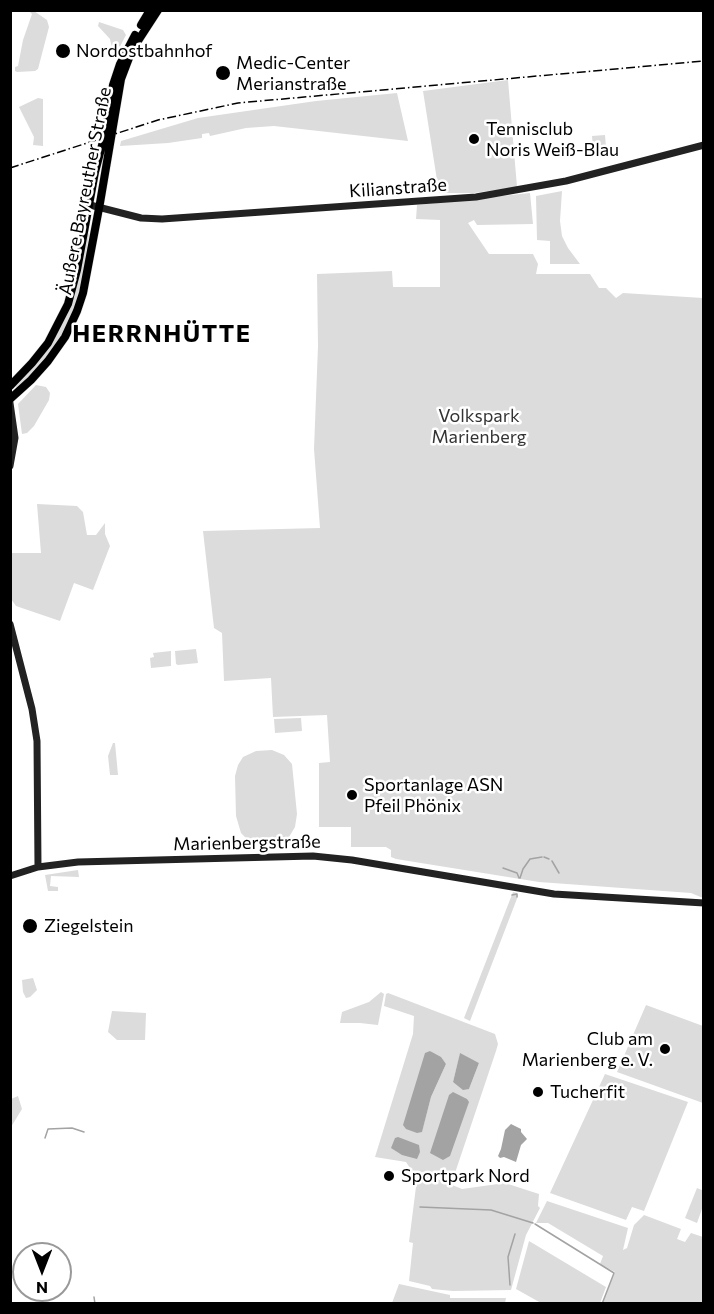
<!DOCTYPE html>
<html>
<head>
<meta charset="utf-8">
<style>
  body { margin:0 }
  #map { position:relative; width:714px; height:1314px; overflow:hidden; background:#fff; font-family:Commissioner,sans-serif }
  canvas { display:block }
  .frame { position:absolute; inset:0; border:12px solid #000; pointer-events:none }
  .north { position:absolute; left:12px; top:1242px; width:60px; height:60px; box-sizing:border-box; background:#fff; border:2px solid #999; border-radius:50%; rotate:180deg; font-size:16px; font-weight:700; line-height:24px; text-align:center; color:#000 }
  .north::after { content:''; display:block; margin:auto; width:21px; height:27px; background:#000; clip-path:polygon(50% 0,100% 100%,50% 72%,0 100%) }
</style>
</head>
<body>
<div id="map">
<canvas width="714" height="1314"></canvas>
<div class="frame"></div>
<div class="north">N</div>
</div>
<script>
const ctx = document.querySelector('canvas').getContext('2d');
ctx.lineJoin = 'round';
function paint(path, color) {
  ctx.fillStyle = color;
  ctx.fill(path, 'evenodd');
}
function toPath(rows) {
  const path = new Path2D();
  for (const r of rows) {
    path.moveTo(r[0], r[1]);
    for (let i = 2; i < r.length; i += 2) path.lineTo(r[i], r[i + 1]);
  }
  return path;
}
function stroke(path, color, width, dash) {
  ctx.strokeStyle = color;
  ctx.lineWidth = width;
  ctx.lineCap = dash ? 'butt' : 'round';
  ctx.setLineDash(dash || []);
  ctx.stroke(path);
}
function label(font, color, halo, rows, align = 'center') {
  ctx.font = font + ' Commissioner,sans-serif';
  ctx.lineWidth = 5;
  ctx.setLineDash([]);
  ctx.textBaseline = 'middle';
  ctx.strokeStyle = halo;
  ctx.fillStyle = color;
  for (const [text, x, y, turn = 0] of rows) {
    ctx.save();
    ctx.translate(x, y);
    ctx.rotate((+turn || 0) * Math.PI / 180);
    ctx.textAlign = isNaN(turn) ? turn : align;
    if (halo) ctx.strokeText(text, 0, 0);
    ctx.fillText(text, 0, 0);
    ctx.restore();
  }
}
paint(toPath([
  [29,11,34,11,47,20,49,27,38,69,35,71,17,72,15,71,15,67,18,66,23,40,32,14],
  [99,22,123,30,126,35,114,58,112,57,112,48,110,39,98,26],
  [508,80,517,187,474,193,439,193,423,91],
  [397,93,408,141,274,126,246,128,210,136,209,133,202,134,202,138,168,143,120,146,121,141,198,118,316,101],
  [38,98,43,99,43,146,33,145,34,137,19,107],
  [605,135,606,147,593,148,592,136],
  [562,191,560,221,562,236,568,248,580,264,550,264,550,241,537,240,536,196],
  [530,193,533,224,477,225,474,220,468,223,489,254,533,254,538,264,536,274,590,274,599,288,606,288,616,298,623,293,703,298,703,898,691,893,539,882,396,859,391,857,391,850,386,847,351,847,351,827,319,827,319,763,330,762,327,715,273,717,271,678,224,681,222,633,214,628,203,531,320,528,314,449,318,346,317,274,392,271,393,287,440,287,440,220,416,219,417,205],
  [87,232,89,234,80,296,57,346,18,390,15,386,44,354,66,315],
  [36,385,46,387,50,393,49,400,34,426,27,433,22,434,18,404],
  [37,504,77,506,83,512,87,535,96,535,105,523,105,534,110,546,93,590,74,583,60,621,16,606,11,599,11,553,41,553],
  [196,649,198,663,178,665,176,664,175,651],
  [171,651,171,666,151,668,150,658,154,657,153,653],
  [301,718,302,731,275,733,274,719],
  [113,743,115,743,118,775,110,775,108,756],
  [272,750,284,755,292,764,297,814,295,827,289,837,278,844,266,846,251,843,241,833,236,816,235,776,238,765,243,757,256,751],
  [78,870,79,877,51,876,50,886,58,887,58,891,48,891,45,875],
  [513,892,517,893,518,896,470,1021,464,1018],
  [33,978,37,990,30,997,26,998,23,992,22,980],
  [381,992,384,994,378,1025,360,1023,340,1023,342,1012,369,1002],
  [388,993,495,1034,498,1044,496,1051,455,1173,420,1172,462,1189,505,1183,539,1194,538,1206,540,1208,526,1235,511,1290,453,1291,432,1289,430,1286,409,1281,413,1243,409,1242,418,1171,412,1171,406,1162,375,1157,413,1034,414,1016,384,1006,386,994],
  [430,1051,446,1064,431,1097,422,1131],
  [460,1054,479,1063,469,1089,453,1082],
  [646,1005,703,1026,703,1103,617,1072],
  [112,1011,146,1013,145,1040,117,1040,108,1032],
  [605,1074,688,1102,644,1211,632,1207,626,1220,550,1193],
  [18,1096,22,1109,11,1127,11,1099],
  [697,1188,704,1191,703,1206,697,1223,685,1218],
  [547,1201,628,1228,623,1250,627,1248,634,1225,644,1215,681,1229,677,1239,685,1242,691,1233,703,1237,703,1303,602,1303,615,1272,600,1264,603,1256,548,1223,536,1223],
  [529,1241,606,1287,600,1303,541,1303,516,1289],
  [399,1284,450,1295,450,1298,506,1298,505,1303,392,1303]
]), '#dcdcdc');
paint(toPath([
  [430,1051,441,1057,446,1064,431,1097,422,1132,417,1133,406,1129,403,1125,425,1053],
  [460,1053,479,1063,469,1089,463,1090,453,1082],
  [453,1092,467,1099,469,1102,450,1156,443,1160,430,1153,449,1095],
  [511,1124,521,1129,521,1132,527,1139,521,1145,516,1162,504,1157,500,1158,498,1156,501,1149,505,1130],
  [398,1137,419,1145,420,1152,417,1159,402,1155,391,1148,395,1138]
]), '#a3a3a3');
stroke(toPath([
  [544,857,549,859],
  [552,861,559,873],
  [503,868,517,873,519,878],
  [520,878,523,869,530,859,542,857],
  [512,895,517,894,517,897],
  [45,1138,48,1129,72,1128,84,1132],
  [420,1207,491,1210,533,1223],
  [535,1224,614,1273,602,1304],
  [510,1285,508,1257,515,1234],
  [94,1297,95,1304]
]), '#a3a3a3', 1.5);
const primary = toPath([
  [141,25,150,10],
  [10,386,32,363,48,343,68,304,77,270,95,172,105,134,113,85,120,64,135,35],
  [10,399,31,380,48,361,65,337,77,311,83,293,100,203,121,79,132,50,158,10]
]);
stroke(primary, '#dbdbdb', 9);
stroke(toPath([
  [90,205,141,218,162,219,476,197,566,181,704,145],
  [10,403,15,438,10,466],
  [10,624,32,709,37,741,38,867],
  [10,876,38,867,78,862,313,856,352,860,554,894,704,903]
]), '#222', 7);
stroke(primary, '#000', 8);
stroke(toPath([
  [10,168,158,120,238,103,704,61]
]), '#000', 1.5, [9, 3, 1.5, 3]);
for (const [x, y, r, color] of [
  [63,51,8,"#000"],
  [223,73,8,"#000"],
  [474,139,6,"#000"],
  [352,795,6,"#000"],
  [30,926,8,"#000"],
  [665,1049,6,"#000"],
  [538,1092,6,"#000"],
  [389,1176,6,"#000"]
]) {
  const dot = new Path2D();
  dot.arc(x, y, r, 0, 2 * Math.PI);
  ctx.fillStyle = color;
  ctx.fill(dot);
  stroke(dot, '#fff', 2);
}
label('18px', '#000', '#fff', [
  ["Nordostbahnhof",76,51],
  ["Medic-Center",236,63],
  ["Merianstraße",236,84],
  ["Tennisclub",486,129],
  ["Noris Weiß-Blau",486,150],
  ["Sportanlage ASN",364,785],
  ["Pfeil Phönix",364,806],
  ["Ziegelstein",44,926],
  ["Club am",653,1039,"right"],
  ["Marienberg e. V.",653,1060,"right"],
  ["Tucherfit",550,1092],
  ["Sportpark Nord",401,1176]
], 'left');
label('18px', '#000', '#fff', [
  ["Kilianstraße",398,188,-4],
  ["Äußere Bayreuther Straße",85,191,-79],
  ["Marienbergstraße",247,843,-1]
]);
label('18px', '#333', '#fff', [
  ["Volkspark",479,416],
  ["Marienberg",479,437]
]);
ctx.letterSpacing = '1.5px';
label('bold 24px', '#000', '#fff', [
  ["HERRNHÜTTE",162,334]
]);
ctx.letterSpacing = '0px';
</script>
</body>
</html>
